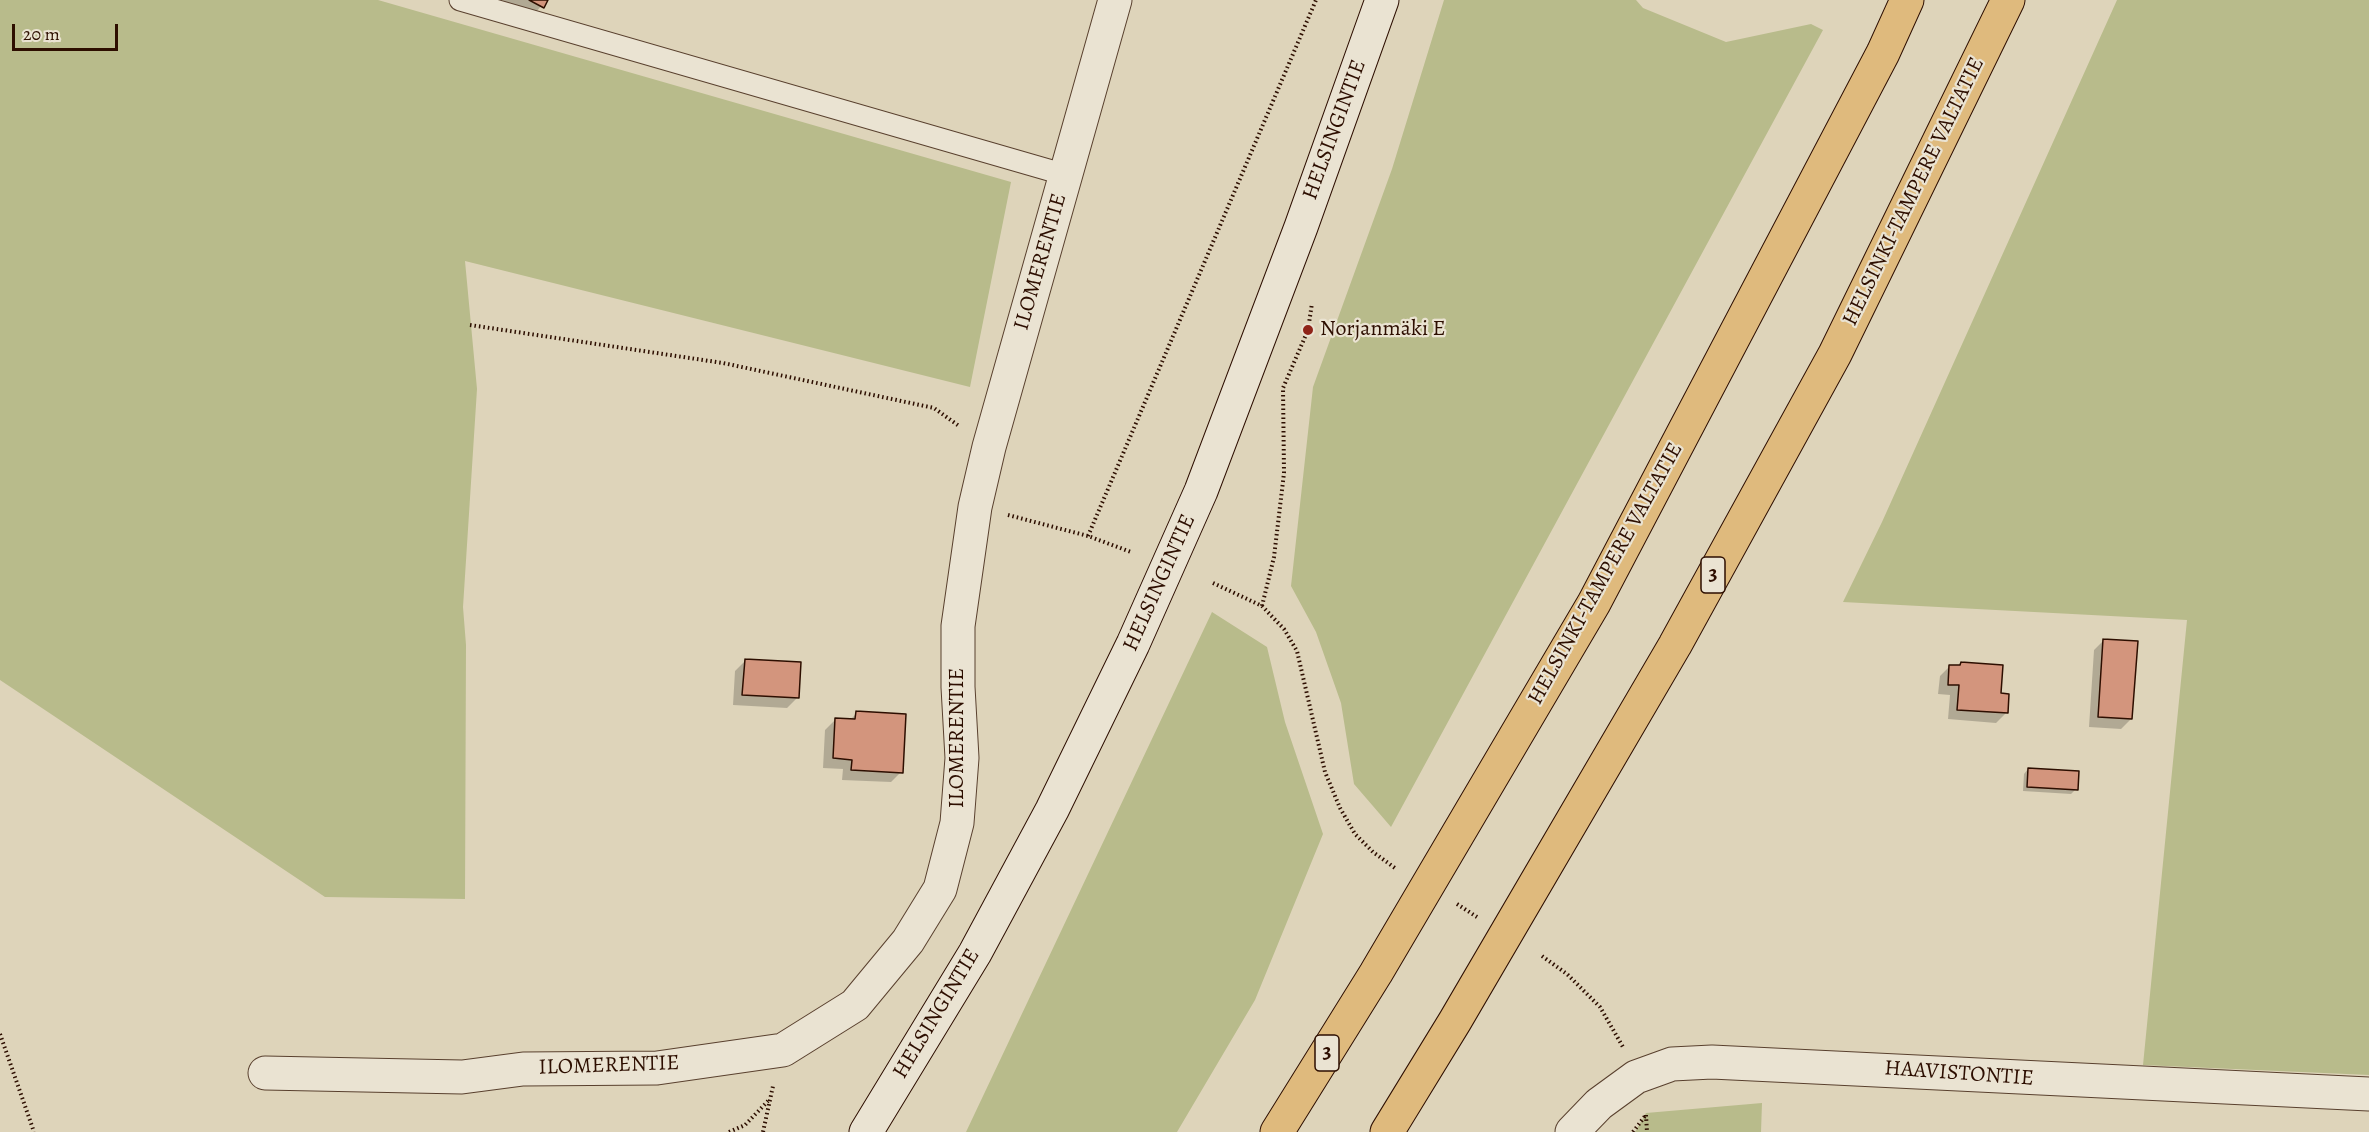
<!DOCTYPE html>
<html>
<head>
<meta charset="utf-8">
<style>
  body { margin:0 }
  #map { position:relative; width:2369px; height:1132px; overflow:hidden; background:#ded4ba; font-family:Alegreya,serif }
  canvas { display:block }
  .scale { position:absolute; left:12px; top:24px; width:106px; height:27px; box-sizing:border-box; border:3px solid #2d0e00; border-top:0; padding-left:8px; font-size:18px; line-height:21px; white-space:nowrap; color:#2d0e00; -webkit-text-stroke:4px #eae3d2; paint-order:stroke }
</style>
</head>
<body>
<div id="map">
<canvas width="2369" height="1132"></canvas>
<div class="scale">20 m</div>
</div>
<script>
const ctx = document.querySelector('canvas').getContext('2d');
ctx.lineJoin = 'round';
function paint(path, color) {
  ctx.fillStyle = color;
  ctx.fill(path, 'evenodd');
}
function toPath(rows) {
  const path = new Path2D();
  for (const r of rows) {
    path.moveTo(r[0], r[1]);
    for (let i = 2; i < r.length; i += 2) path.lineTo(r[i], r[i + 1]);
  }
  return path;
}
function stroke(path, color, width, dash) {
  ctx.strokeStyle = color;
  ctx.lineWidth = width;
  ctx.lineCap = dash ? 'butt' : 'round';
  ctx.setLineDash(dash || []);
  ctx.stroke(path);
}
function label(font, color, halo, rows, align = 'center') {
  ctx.font = font + ' Alegreya,serif';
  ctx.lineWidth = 4.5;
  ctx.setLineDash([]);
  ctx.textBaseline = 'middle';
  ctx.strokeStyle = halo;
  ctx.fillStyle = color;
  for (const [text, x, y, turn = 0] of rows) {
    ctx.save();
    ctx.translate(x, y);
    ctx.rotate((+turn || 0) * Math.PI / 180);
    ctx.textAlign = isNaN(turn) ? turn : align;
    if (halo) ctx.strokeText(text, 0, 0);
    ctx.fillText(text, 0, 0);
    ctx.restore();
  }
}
paint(toPath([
  [0,0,378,0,1011,182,970,387,465,261,477,389,463,607,466,645,465,899,325,897,0,680],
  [1444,0,1636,0,1643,8,1726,42,1811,24,1823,30,1391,827,1354,784,1341,703,1316,632,1291,586,1313,387,1392,169],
  [2117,0,2369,0,2369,1075,2143,1065,2187,620,1843,602,1882,522],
  [1212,612,1267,647,1285,722,1323,834,1255,1000,1177,1132,966,1132],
  [1762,1103,1761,1132,1635,1132,1646,1113]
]), '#b8bb8b');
paint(toPath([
  [502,0,546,0,532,17],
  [2104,640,2131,719,2121,729,2089,727,2094,650],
  [745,661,797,698,787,708,733,705,735,671],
  [1961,663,2000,695,2006,713,1996,723,1948,719,1950,695,1938,694,1940,676,1950,666,1958,667],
  [857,713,901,772,891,782,842,780,843,769,823,768,825,730,835,720,849,721],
  [2028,769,2076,789,2071,794,2023,791,2024,774]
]), '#0003');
const building = toPath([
  [529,0,548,0,544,8,529,0],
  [2103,639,2138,641,2132,719,2098,717,2103,639],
  [745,659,801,662,799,698,742,695,745,659],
  [1961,662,2003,665,2001,693,2009,694,2008,713,1957,710,1959,685,1948,685,1949,665,1960,665,1961,662],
  [856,711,906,714,903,773,851,770,852,760,833,758,835,718,855,719,856,711],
  [2028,768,2079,771,2078,790,2027,787,2028,768]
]);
paint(building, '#d3957d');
stroke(building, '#2d0e00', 1.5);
const service = toPath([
  [460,0,1066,175]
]);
const minor = toPath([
  [265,1073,462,1077,523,1069,657,1068,783,1050,855,1005,908,941,940,889,957,823,962,758,958,687,958,626,975,507,989,447,1115,0],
  [1572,1132,1599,1104,1636,1077,1672,1064,1712,1062,2369,1094]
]);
const secondary = toPath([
  [866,1132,975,953,1052,810,1133,644,1201,491,1301,227,1382,0]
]);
const motorway = toPath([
  [1277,1132,1376,973,1594,603,1883,53,1907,0],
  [1387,1132,1455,1021,1675,645,1835,354,2008,0]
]);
stroke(service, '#59402e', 23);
stroke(minor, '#59402e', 35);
stroke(secondary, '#2d0e00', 35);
stroke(motorway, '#2d0e00', 35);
stroke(toPath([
  [470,325,723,363,934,408,959,426],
  [1008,515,1088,536,1131,552],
  [1088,536,1316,0],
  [1213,583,1262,606,1284,629,1297,651,1325,772,1340,808,1355,834,1373,852,1395,868],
  [1262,606,1274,557,1284,473,1283,388,1308,330,1312,303],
  [1457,904,1477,917],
  [1542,956,1567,974,1600,1007,1623,1047],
  [0,1034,34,1132],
  [1646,1115,1647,1132],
  [729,1132,745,1125,768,1101],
  [763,1132,773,1086],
  [1633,1132,1645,1116]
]), '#2d0e00', 4, [1.5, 3]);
stroke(service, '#eae3d2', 21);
stroke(minor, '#eae3d2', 33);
stroke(secondary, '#eae3d2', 33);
stroke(motorway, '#dfba7d', 33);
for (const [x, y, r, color] of [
  [1308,330,6,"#8f2418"]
]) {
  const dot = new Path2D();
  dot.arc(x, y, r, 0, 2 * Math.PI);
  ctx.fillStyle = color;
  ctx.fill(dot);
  stroke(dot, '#eae3d2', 2);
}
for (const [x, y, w] of [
  [1713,575,24],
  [1327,1053,24]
]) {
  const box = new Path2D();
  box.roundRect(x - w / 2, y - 18, w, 36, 4.5);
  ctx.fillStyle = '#eae3d2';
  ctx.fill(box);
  stroke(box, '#2d0e00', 1.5);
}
label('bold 21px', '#2d0e00', null, [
  ["3",1713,575],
  ["3",1327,1053]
]);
label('22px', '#2d0e00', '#eae3d2', [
  ["HELSINGINTIE",1335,130,-70],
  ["HELSINKI-TAMPERE VALTATIE",1914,192,-64],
  ["ILOMERENTIE",1041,262,-74],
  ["HELSINKI-TAMPERE VALTATIE",1606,574,-61],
  ["HELSINGINTIE",1160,583,-66],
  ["ILOMERENTIE",958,738,-90],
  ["HELSINGINTIE",937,1014,-59],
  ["ILOMERENTIE",609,1066,-2],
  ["HAAVISTONTIE",1959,1074,4]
]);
label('22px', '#2d0e00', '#eae3d2', [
  ["Norjanmäki E",1320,330]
], 'left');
</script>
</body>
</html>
